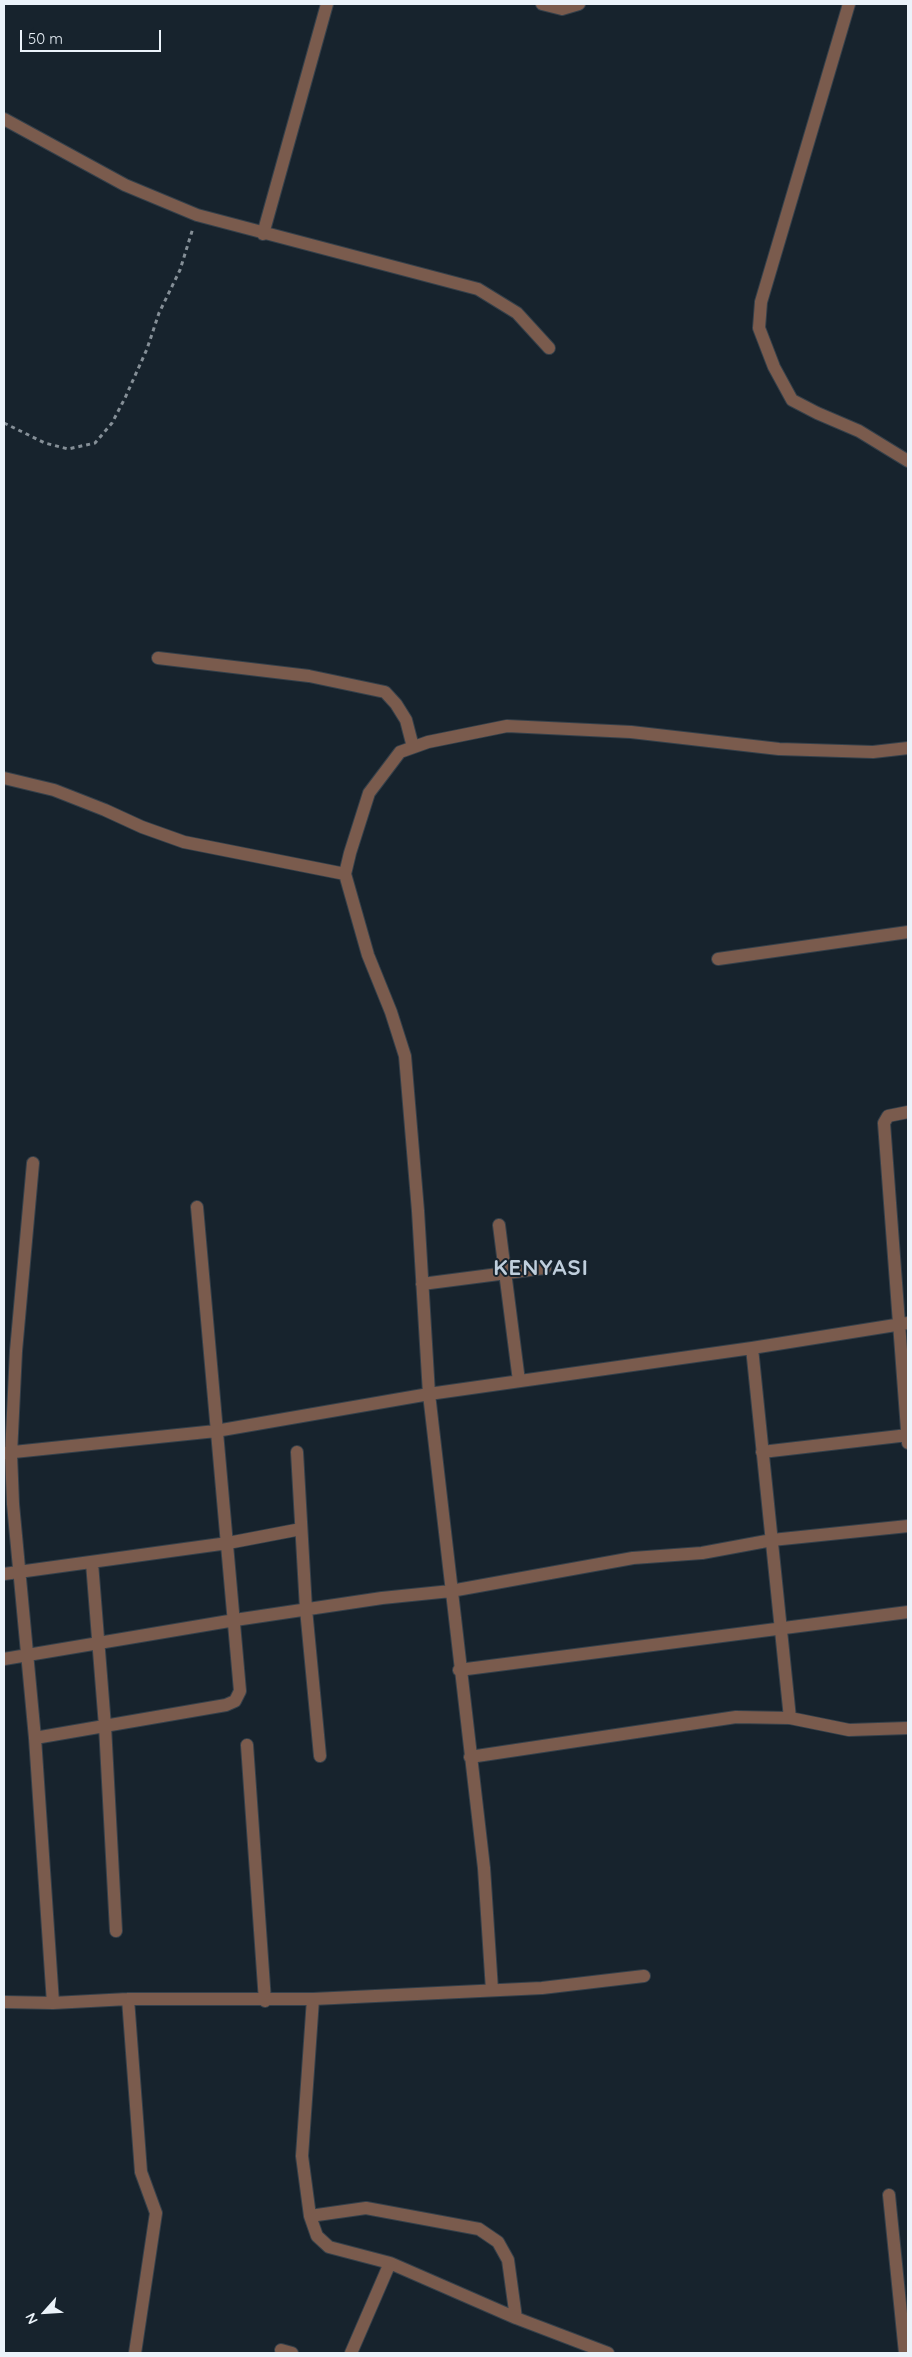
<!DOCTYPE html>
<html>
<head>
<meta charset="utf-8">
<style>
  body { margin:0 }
  #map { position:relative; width:912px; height:2357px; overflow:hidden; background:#17232d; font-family:Quicksand,sans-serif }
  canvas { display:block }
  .frame { position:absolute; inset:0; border:5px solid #ebf3fa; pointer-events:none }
  .north { position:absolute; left:20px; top:2287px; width:50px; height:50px; -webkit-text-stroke:4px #17232d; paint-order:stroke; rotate:244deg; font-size:14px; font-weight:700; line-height:20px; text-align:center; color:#ebf3fa }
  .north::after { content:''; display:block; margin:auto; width:18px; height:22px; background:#ebf3fa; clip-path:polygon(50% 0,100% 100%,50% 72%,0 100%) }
  .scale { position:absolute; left:20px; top:30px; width:141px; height:22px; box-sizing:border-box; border:2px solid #ebf3fa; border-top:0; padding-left:6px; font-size:15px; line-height:18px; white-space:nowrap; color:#ebf3fa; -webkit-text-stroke:4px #17232d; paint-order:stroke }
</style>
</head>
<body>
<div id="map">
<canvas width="912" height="2357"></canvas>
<div class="frame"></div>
<div class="north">N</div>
<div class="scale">50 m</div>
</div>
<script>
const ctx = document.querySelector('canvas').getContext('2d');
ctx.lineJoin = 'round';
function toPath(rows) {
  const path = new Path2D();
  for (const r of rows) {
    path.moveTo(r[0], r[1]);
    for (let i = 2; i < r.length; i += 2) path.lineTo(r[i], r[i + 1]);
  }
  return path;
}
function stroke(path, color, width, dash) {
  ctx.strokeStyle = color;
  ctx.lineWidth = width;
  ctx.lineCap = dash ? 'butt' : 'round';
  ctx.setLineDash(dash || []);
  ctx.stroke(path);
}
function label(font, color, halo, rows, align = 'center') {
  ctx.font = font + ' Quicksand,sans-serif';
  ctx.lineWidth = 4;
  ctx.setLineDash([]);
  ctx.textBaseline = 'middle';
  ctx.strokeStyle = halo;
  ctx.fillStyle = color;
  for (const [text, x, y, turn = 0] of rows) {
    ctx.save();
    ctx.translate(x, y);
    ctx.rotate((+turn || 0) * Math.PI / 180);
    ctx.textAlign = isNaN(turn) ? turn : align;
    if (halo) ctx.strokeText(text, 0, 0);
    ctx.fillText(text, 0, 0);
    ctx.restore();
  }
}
const minor = toPath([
  [542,4,562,9,579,4],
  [849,4,761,302,759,328,774,367,792,400,817,413,859,431,908,461],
  [4,119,125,185,197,215,478,289,517,313,549,348],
  [263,234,327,4],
  [158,658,309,676,385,692,396,704,406,720,413,747],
  [4,778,54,790,105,810,142,827,184,842,345,874],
  [718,959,908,932],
  [908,1112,888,1116,884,1123,908,1443],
  [33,1163,16,1351,11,1454,13,1504,35,1738,226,1705,235,1701,240,1691,197,1207],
  [499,1225,519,1381],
  [422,1284,545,1268],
  [752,1348,790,1718],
  [297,1452,306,1609,320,1756],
  [762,1452,908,1435],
  [4,1453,216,1431,429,1394,752,1348,908,1323],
  [92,1563,105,1726,116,1931],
  [4,1574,228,1543,301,1529],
  [4,1659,235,1620,382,1598,451,1591,633,1558,702,1553,772,1540,908,1526],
  [459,1670,908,1612],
  [35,1738,53,2003],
  [247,1745,265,2001],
  [470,1757,736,1717,790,1718,849,1730,908,1728],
  [492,1990,484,1868,429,1394,418,1211,405,1056,391,1012,368,955,345,874,350,853,369,793,400,752,428,742,507,726,631,732,779,749,873,752,908,748],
  [128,1999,141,2172,156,2213,135,2353],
  [313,1999,302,2156,310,2216,317,2236,329,2247,390,2263,516,2318,608,2353],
  [4,2002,53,2003,128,1999,313,1999,542,1988,644,1976],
  [889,2195,905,2353],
  [310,2216,366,2208,479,2229,498,2242,508,2260,516,2318],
  [281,2350,292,2353],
  [351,2353,390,2263]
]);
stroke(minor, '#35404a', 14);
stroke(toPath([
  [4,423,45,443,68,449,95,443,112,423,125,398,147,349,159,313,180,270,193,228]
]), '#858f97', 3, [4, 4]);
stroke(minor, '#7a5b4d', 12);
ctx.letterSpacing = '1px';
label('bold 22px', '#bfcedc', '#17232d', [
  ["KENYASI",541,1268]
]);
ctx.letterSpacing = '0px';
</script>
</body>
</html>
